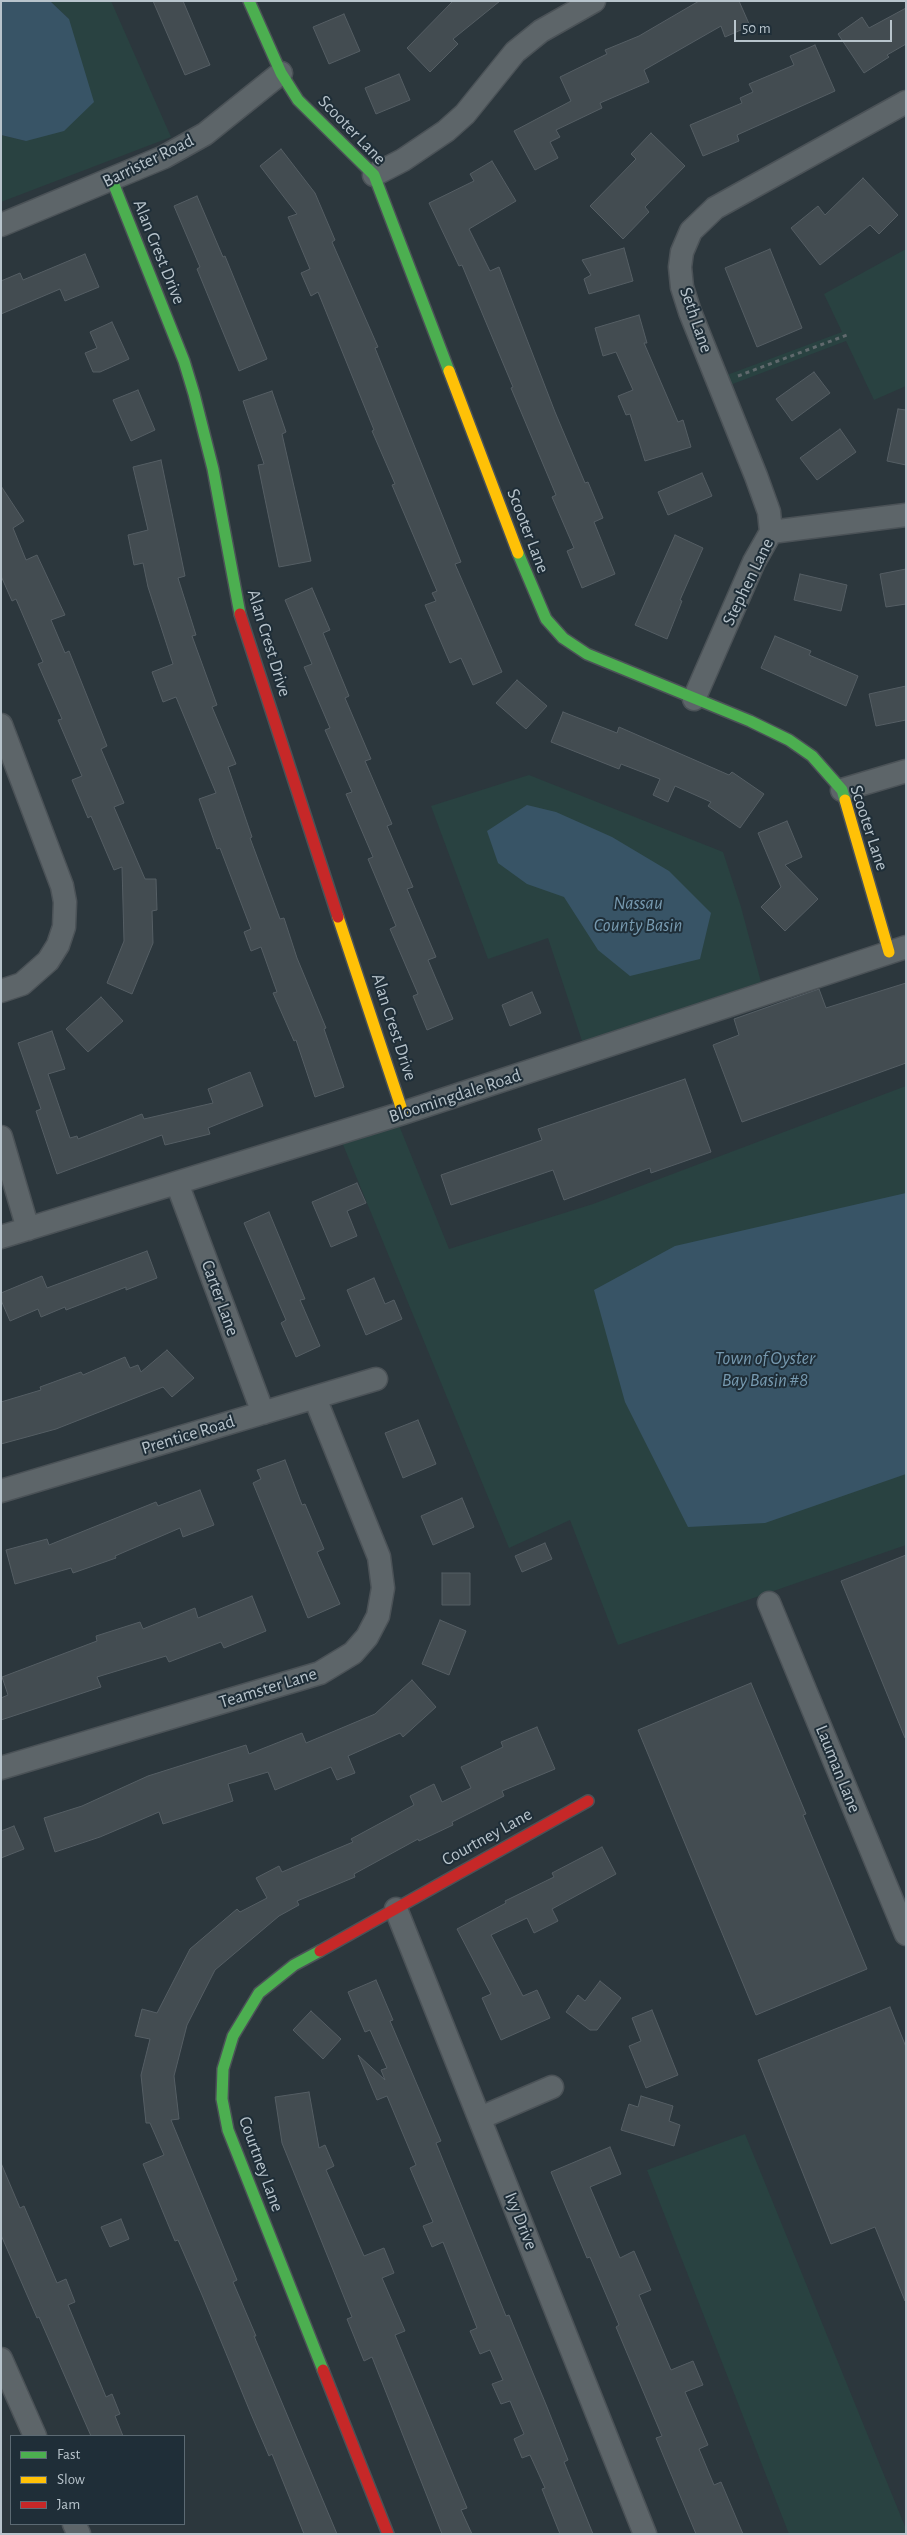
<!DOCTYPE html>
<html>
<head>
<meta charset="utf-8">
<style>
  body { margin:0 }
  #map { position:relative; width:907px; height:2535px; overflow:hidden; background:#2c373d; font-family:"Alegreya Sans",sans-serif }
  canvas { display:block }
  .frame { position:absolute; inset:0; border:2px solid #b8c4cc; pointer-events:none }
  .legend { position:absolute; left:10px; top:2435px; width:175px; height:90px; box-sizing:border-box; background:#1f2e38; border:1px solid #5c6a73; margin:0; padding:6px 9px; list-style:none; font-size:15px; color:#b8c4cc }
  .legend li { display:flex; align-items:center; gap:10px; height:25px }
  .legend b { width:25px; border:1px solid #5c6a73 }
  .scale { position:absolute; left:734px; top:20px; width:158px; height:22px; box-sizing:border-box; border:2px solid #b8c4cc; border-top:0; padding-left:6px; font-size:15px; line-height:18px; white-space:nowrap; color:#b8c4cc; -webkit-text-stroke:4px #1f2e38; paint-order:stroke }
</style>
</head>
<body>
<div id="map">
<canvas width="907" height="2535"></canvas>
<div class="frame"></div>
<ul class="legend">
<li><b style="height:6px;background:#4caf50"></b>Fast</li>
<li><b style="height:6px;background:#ffc107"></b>Slow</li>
<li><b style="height:6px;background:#c62828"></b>Jam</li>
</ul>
<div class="scale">50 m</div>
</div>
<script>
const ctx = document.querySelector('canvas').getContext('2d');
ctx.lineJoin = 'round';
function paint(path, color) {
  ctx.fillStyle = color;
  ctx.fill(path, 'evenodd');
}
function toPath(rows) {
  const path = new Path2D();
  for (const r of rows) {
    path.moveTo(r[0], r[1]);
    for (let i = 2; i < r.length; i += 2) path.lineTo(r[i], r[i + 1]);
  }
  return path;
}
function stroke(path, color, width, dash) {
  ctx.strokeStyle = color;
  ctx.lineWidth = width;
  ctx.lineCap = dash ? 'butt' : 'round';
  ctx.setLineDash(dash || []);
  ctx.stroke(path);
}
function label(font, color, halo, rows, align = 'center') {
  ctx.font = font + ' "Alegreya Sans",sans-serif';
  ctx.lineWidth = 4;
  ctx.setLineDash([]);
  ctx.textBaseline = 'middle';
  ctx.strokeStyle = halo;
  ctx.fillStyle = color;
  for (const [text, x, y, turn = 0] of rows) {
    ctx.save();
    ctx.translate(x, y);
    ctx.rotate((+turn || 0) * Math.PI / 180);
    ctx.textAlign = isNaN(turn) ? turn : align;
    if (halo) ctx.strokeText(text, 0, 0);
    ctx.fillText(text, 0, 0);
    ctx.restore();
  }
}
paint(toPath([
  [50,1,111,1,171,137,1,202,1,135,26,141,69,19],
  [906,249,906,386,874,400,846,341,730,385,727,375,842,332,824,294],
  [529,775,723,852,741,907,761,982,583,1044,548,938,488,959,431,806],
  [906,1086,906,1545,618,1645,570,1520,509,1548,337,1130,394,1113,449,1249,593,1204],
  [745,2134,906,2529,906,2534,789,2534,647,2170]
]), '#294241');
paint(toPath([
  [1,1,50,1,69,19,94,102,64,131,26,141,1,135],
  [527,805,556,812,612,837,669,871,711,913,700,959,630,976,598,950,564,897,527,884,498,863,487,831],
  [906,1193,906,1474,765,1523,688,1527,625,1402,594,1290,675,1246]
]), '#385466');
const building = toPath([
  [153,1,183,1,210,65,185,75,153,1],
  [453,1,500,1,453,39,458,44,430,72,407,48,453,1],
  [699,1,739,1,750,26,725,37,721,26,644,70,649,82,600,103,602,108,556,130,560,137,550,142,558,158,535,170,514,131,571,101,560,77,607,54,605,50,639,36,699,1],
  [906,8,906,44,887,55,889,57,864,73,838,34,862,17,869,28,906,8],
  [344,14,360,51,329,64,313,27,344,14],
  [815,45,835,91,737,135,739,141,703,156,690,125,742,103,740,98,753,92,749,84,794,65,790,56,815,45],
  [399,74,410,100,376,114,365,88,399,74],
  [651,133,685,166,645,207,649,212,623,239,590,206,636,159,631,154,651,133],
  [281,149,315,193,335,240,332,242,378,347,375,348,461,562,455,564,502,672,473,685,461,658,450,663,425,605,436,601,432,593,437,591,392,485,395,484,372,431,374,430,318,292,311,296,301,273,310,269,288,217,297,214,260,166,281,149],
  [492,161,516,201,469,229,490,271,499,267,555,412,585,483,588,482,603,518,594,522,615,574,582,588,567,551,574,548,552,497,556,495,511,388,513,387,462,265,459,266,429,203,474,181,470,174,492,161],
  [863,178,898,215,879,234,870,225,820,265,791,228,818,206,825,215,863,178],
  [197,196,223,257,225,256,267,359,239,371,197,269,200,267,174,206,197,196],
  [624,248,633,281,589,294,584,279,591,275,582,260,624,248],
  [770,249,802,328,757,347,725,268,770,249],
  [85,254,99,287,65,301,60,289,1,314,1,281,20,273,23,280,85,254],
  [639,315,647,343,644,343,678,422,683,420,691,447,645,461,630,414,626,415,618,396,633,390,616,352,603,356,595,328,639,315],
  [112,322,129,359,100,372,93,372,85,353,97,348,90,332,112,322],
  [814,372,830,393,792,421,776,399,814,372],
  [138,390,155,430,131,441,113,400,138,390],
  [272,391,286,432,282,434,311,561,279,567,258,465,264,464,243,401,272,391],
  [898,409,906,410,906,465,887,461,898,409],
  [840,429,856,452,817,480,800,458,840,429],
  [161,460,185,576,178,578,196,635,192,636,217,705,212,707,236,764,228,767,252,837,250,838,280,919,284,918,297,958,326,1028,324,1029,344,1087,315,1097,296,1040,294,1041,273,993,277,992,261,947,251,951,244,932,251,929,220,848,217,849,199,799,216,793,176,697,163,702,152,672,173,664,148,587,143,563,134,565,128,535,148,530,133,467,161,460],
  [702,473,712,496,668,515,658,492,702,473],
  [1,486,24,521,13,528,26,560,37,555,65,615,51,620,65,653,69,651,107,746,101,749,124,803,114,807,145,879,156,879,157,910,152,911,153,943,132,994,107,983,124,941,122,867,114,870,91,816,88,818,72,780,82,776,58,720,62,719,38,664,43,662,16,599,12,601,1,576,1,486],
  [675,535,703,548,680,600,682,601,667,639,635,625,675,535],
  [906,569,906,604,886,607,880,574,906,569],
  [800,574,847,585,841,611,794,600,800,574],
  [312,588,330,630,323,633,349,696,345,698,371,759,365,761,392,824,387,826,413,887,407,889,436,957,428,960,453,1019,427,1030,413,996,418,994,390,929,396,926,368,859,373,857,346,794,352,792,325,730,330,728,304,667,312,664,285,600,312,588],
  [775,636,811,651,809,655,858,676,846,706,761,668,775,636],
  [517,680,547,706,526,729,496,703,517,680],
  [906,686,906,720,876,726,869,694,906,686],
  [563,712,617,733,619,727,729,775,732,772,764,794,740,828,708,806,711,802,675,786,668,802,653,795,660,779,621,764,619,769,551,742,563,712],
  [787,821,802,857,785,865,818,899,785,931,761,907,781,887,758,833,787,821],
  [906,983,906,1063,742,1122,713,1045,739,1035,734,1019,819,989,826,1008,906,983],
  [532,992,541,1013,510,1026,502,1005,532,992],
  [101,997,123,1021,88,1052,66,1029,101,997],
  [52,1031,65,1069,48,1074,70,1138,77,1136,78,1139,142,1114,144,1119,213,1103,208,1089,250,1072,263,1106,208,1128,210,1134,165,1145,162,1135,57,1174,36,1111,41,1109,18,1043,52,1031],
  [685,1079,711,1152,651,1173,650,1168,564,1200,553,1170,451,1205,441,1175,542,1140,538,1129,685,1079],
  [357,1183,366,1203,347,1211,357,1236,331,1247,312,1202,357,1183],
  [269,1212,305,1299,300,1300,320,1346,296,1357,281,1323,286,1320,244,1223,269,1212],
  [147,1251,157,1278,126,1290,126,1287,66,1310,65,1307,41,1317,38,1309,10,1321,1,1300,1,1293,42,1276,47,1288,147,1251],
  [374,1278,385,1304,394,1300,402,1319,366,1335,347,1290,374,1278],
  [167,1350,194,1378,172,1397,163,1387,56,1429,1,1444,1,1402,41,1390,40,1387,81,1372,83,1375,125,1357,130,1368,138,1365,141,1372,167,1350],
  [418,1420,436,1464,403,1478,385,1433,418,1420],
  [285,1460,302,1505,305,1504,324,1549,317,1552,340,1604,308,1618,253,1483,261,1479,257,1470,285,1460],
  [200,1490,214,1525,183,1537,180,1528,115,1556,116,1558,73,1573,71,1568,15,1584,6,1550,47,1539,49,1545,156,1502,158,1506,200,1490],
  [462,1498,474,1527,433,1545,421,1516,462,1498],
  [545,1543,552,1559,522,1572,515,1556,545,1543],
  [906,1555,906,1738,905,1738,841,1581,906,1555],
  [442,1573,470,1573,470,1605,442,1605,442,1573],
  [252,1596,266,1631,224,1648,221,1642,169,1662,166,1656,97,1677,101,1687,1,1720,1,1698,8,1695,2,1677,97,1641,96,1636,140,1622,143,1629,195,1608,198,1618,252,1596],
  [440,1620,466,1631,449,1675,422,1664,440,1620],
  [412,1680,436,1707,403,1737,400,1733,348,1756,355,1773,337,1780,331,1767,275,1790,268,1772,228,1784,233,1801,163,1824,159,1812,100,1837,55,1852,44,1818,82,1806,148,1776,246,1745,249,1754,302,1733,306,1743,375,1714,412,1680],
  [751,1683,806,1814,803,1815,867,1969,756,2015,638,1730,751,1683],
  [537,1727,555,1769,502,1791,504,1796,452,1822,453,1825,419,1841,418,1839,354,1874,355,1877,297,1901,299,1905,279,1916,215,1970,187,2025,174,2076,179,2119,171,2120,237,2280,233,2282,256,2336,254,2336,337,2534,304,2534,272,2454,269,2456,251,2414,202,2295,178,2240,175,2241,143,2164,164,2155,150,2123,146,2123,141,2075,150,2039,135,2036,142,2009,157,2013,190,1949,237,1909,240,1912,267,1898,256,1878,279,1866,282,1872,353,1842,351,1839,414,1805,410,1796,434,1784,442,1802,471,1788,461,1767,503,1747,501,1742,537,1727],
  [14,1826,24,1849,1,1858,1,1831,14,1826],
  [602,1847,616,1874,552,1909,558,1921,534,1933,527,1918,491,1935,523,1996,537,1990,550,2018,501,2040,482,1998,491,1994,457,1929,506,1903,505,1901,554,1877,552,1873,602,1847],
  [376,1980,393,2020,390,2021,441,2141,436,2143,506,2316,509,2315,547,2407,568,2460,564,2462,593,2534,560,2534,542,2489,545,2488,530,2455,522,2458,514,2439,524,2434,510,2401,501,2404,492,2384,503,2380,490,2350,480,2354,470,2331,477,2328,443,2242,432,2247,423,2226,433,2222,410,2168,416,2165,387,2096,377,2100,358,2055,385,2080,381,2070,387,2068,370,2030,365,2032,348,1992,376,1980],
  [600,1981,621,1998,597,2030,590,2030,566,2012,578,1995,585,2001,600,1981],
  [890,2007,906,2047,905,2301,875,2227,831,2244,758,2060,890,2007],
  [652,2010,678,2075,646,2088,629,2046,641,2041,632,2018,652,2010],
  [311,2011,341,2039,323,2059,293,2030,311,2011],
  [309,2092,319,2148,325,2145,334,2166,326,2170,364,2256,384,2248,394,2273,382,2278,405,2331,395,2335,467,2508,461,2510,472,2534,442,2534,372,2357,364,2361,347,2319,352,2317,282,2143,275,2097,309,2092],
  [641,2096,673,2106,669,2121,680,2125,674,2146,621,2130,629,2104,638,2107,641,2096],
  [610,2147,621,2174,590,2187,620,2258,634,2251,651,2290,639,2295,671,2370,693,2361,703,2385,685,2392,708,2445,699,2449,714,2485,721,2482,743,2534,696,2534,656,2438,662,2436,616,2327,619,2325,590,2257,587,2258,551,2172,610,2147],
  [1,2163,20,2208,24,2206,57,2283,66,2279,75,2302,68,2305,106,2397,112,2394,120,2414,115,2416,123,2436,91,2436,39,2317,37,2318,1,2235,1,2163],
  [121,2219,129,2239,110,2247,101,2227,121,2219]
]);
paint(building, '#434c51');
stroke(building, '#555e64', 1);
const street = toPath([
  [374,175,403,160,446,131,465,114,515,52,541,31,594,1],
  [1,225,164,157,205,134,281,73],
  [771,532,769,512,756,476,690,312,682,287,680,267,682,252,691,231,715,208,906,102],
  [771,532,906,515],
  [694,699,754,562,771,532],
  [1,725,62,886,65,902,64,927,58,945,48,961,22,984,1,991],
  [842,790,906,771],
  [1,1137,28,1229],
  [177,1183,263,1413],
  [1,1237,403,1113,906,947],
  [1,1491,376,1379],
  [769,1603,906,1934],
  [1,1768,320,1673,353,1653,367,1637,378,1616,383,1588,379,1557,315,1398],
  [396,1909,645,2534],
  [480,2118,552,2087],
  [1,2359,35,2436],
  [74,2524,79,2534]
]);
const fast = toPath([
  [249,1,281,73,298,100,374,175,449,371],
  [112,180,184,361,194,394,213,469,240,614],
  [518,553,546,619,563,638,587,654,750,721,789,740,812,756,842,790,845,800],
  [320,1951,294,1965,259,1993,233,2036,223,2069,222,2099,228,2130,323,2370]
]);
const slow = toPath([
  [449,371,518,553],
  [845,800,889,952],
  [338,917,403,1113]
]);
const jam = toPath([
  [240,614,338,917],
  [320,1951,588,1801],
  [323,2370,388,2534]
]);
stroke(street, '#4b5257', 25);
stroke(fast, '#4b5257', 14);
stroke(slow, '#4b5257', 14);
stroke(jam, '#4b5257', 14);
stroke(toPath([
  [738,376,847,335]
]), '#60696d', 3, [4, 4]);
stroke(street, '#5d6569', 22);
stroke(fast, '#4caf50', 11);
stroke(slow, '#ffc107', 11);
stroke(jam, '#c62828', 11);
label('18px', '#b8c4cc', '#1f2e38', [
  ["Scooter Lane",352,130,46],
  ["Barrister Road",148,161,-26],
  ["Alan Crest Drive",159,252,68],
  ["Seth Lane",696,320,71],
  ["Scooter Lane",528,531,69],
  ["Stephen Lane",748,582,-64],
  ["Alan Crest Drive",269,643,73],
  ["Scooter Lane",869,828,72],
  ["Alan Crest Drive",394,1027,72],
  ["Bloomingdale Road",455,1096,-18],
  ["Carter Lane",220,1298,70],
  ["Prentice Road",188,1435,-17],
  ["Teamster Lane",268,1688,-17],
  ["Lauman Lane",838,1769,68],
  ["Courtney Lane",487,1837,-29],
  ["Courtney Lane",261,2164,70],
  ["Ivy Drive",521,2221,68]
]);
label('italic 19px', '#779ab0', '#1f2e38', [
  ["Nassau",638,903],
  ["County Basin",638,925],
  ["Town of Oyster",765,1358],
  ["Bay Basin #8",765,1380]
]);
</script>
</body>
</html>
